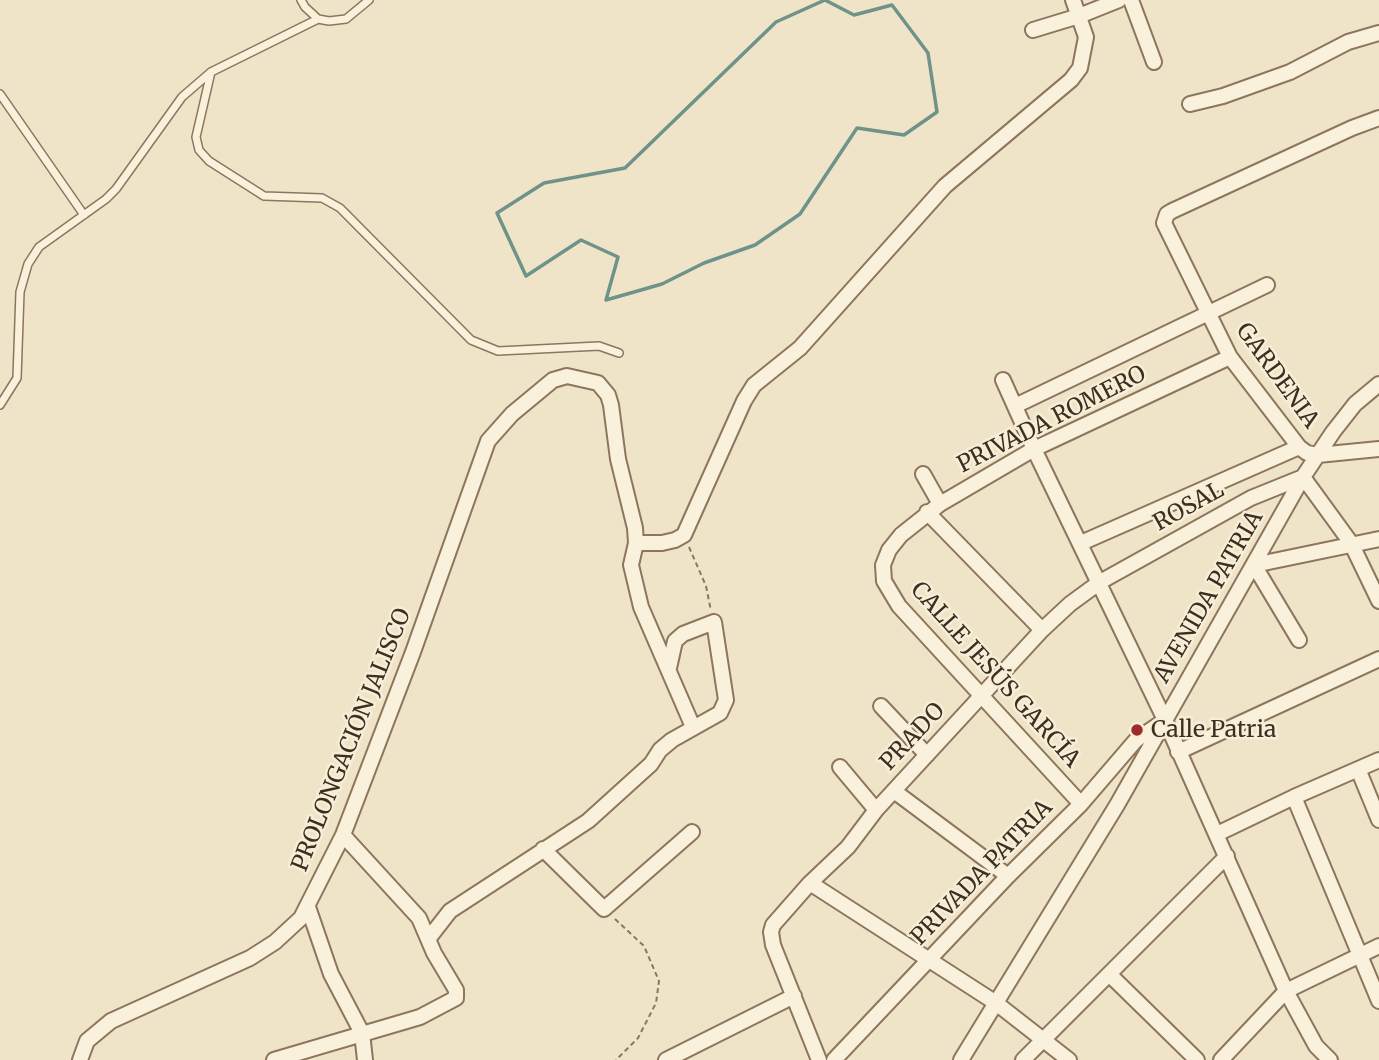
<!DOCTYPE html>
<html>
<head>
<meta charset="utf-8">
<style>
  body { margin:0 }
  canvas { display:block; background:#f0e4c8 }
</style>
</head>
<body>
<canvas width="1379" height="1060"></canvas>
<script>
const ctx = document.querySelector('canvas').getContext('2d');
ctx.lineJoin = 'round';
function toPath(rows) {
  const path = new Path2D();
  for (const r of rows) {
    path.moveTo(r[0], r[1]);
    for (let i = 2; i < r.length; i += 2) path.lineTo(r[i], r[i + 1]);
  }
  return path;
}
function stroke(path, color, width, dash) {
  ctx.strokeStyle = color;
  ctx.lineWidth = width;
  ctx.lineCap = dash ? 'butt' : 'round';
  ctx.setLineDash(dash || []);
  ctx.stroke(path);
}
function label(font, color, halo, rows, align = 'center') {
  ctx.font = font + ' Merriweather,serif';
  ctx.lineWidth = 5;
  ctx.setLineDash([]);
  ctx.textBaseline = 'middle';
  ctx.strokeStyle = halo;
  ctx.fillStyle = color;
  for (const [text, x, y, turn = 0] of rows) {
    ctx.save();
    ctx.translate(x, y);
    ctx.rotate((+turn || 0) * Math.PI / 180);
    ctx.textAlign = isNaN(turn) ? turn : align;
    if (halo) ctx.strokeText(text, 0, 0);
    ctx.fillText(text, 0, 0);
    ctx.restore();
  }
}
stroke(toPath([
  [825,0,854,15,892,5,928,53,937,112,904,135,857,128,800,214,755,245,704,263,662,284,606,300,618,257,581,240,526,276,497,213,544,183,625,168,776,22,825,0]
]), '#6f938a', 3.5);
const lane = toPath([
  [301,0,305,7,318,19,329,21,346,19,369,0],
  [211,72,196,137,199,150,209,161,264,196,322,198,340,208,471,340,498,351,599,346,619,353],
  [0,94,84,215],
  [0,405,17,378,20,292,28,264,39,247,106,199,116,189,182,97,211,72,318,19]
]);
const street = toPath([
  [1131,0,1154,62],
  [1033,30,1079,16,1119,0],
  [1190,104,1223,96,1290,72,1348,42,1379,33],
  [1379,118,1352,128,1172,211,1167,214,1164,223,1230,357,1299,447,1307,453,1318,455,1379,449],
  [1003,380,1034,449,1165,720,1286,991,1316,1046,1330,1060],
  [1015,406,1267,285],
  [923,474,940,504],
  [927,512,1042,630],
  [636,543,631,565,641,607,693,727],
  [1081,543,1299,447],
  [1299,640,1254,565,1379,539],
  [881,706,927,755],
  [1178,752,1379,659],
  [840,767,876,810],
  [1358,769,1379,820],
  [894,791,1008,876],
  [1294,797,1379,1001],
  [1081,804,899,606,884,581,883,565,889,550,901,535,940,504,1034,449,1230,357],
  [1217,834,1294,797,1379,760],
  [543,849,604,909,692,832],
  [810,883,996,1003,1069,1060],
  [308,907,331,974,362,1033,365,1060],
  [429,938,450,911,588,821,651,764,660,750,672,740,720,713,726,700,714,622,683,634,675,641,669,668],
  [1109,974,1197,1060],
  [80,1060,87,1041,111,1021,250,958,275,942,301,918,343,835,413,652,488,441,512,414,553,380,567,376,598,383,608,395,611,405,618,459,635,528,636,543,662,543,675,540,684,535,744,401,754,385,800,348,945,186,1071,80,1080,68,1086,37,1073,0],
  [274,1060,420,1017,456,998,456,990,434,953,419,918,343,835],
  [666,1060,794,996],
  [819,1060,773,945,771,932,773,925,810,883,848,847,876,810,1042,630,1070,604,1100,582,1251,498,1303,477,1351,543,1379,601],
  [834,1060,1008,876,1081,804,1136,740,1161,723],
  [961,1060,1117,805,1303,477,1333,432,1355,404,1379,384],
  [1023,1060,1227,856],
  [1221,1060,1286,991,1379,946]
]);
stroke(lane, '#8d765c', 10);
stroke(street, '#8d765c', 18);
stroke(toPath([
  [689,547,706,586,711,611],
  [615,919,644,946,659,981,656,1003,638,1038,616,1060]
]), '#8d765c', 2, [5, 3.5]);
stroke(lane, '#faf1dc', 7);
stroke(street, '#faf1dc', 14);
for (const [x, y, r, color] of [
  [1137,730,7,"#9e2a2b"]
]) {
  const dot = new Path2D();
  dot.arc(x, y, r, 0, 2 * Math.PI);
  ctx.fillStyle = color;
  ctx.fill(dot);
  stroke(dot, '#f7eed8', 2.5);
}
label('23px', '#3d2e20', '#f7eed8', [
  ["GARDENIA",1277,376,54],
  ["PRIVADA ROMERO",1052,420,-27],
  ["ROSAL",1189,507,-29],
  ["AVENIDA PATRIA",1209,597,-60],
  ["CALLE JESÚS GARCÍA",995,675,48],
  ["PRADO",913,737,-47],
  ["PROLONGACIÓN JALISCO",352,740,-68],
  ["PRIVADA PATRIA",982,873,-46]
]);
label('23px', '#3d2e20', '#f7eed8', [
  ["Calle Patria",1151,730]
], 'left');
</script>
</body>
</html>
